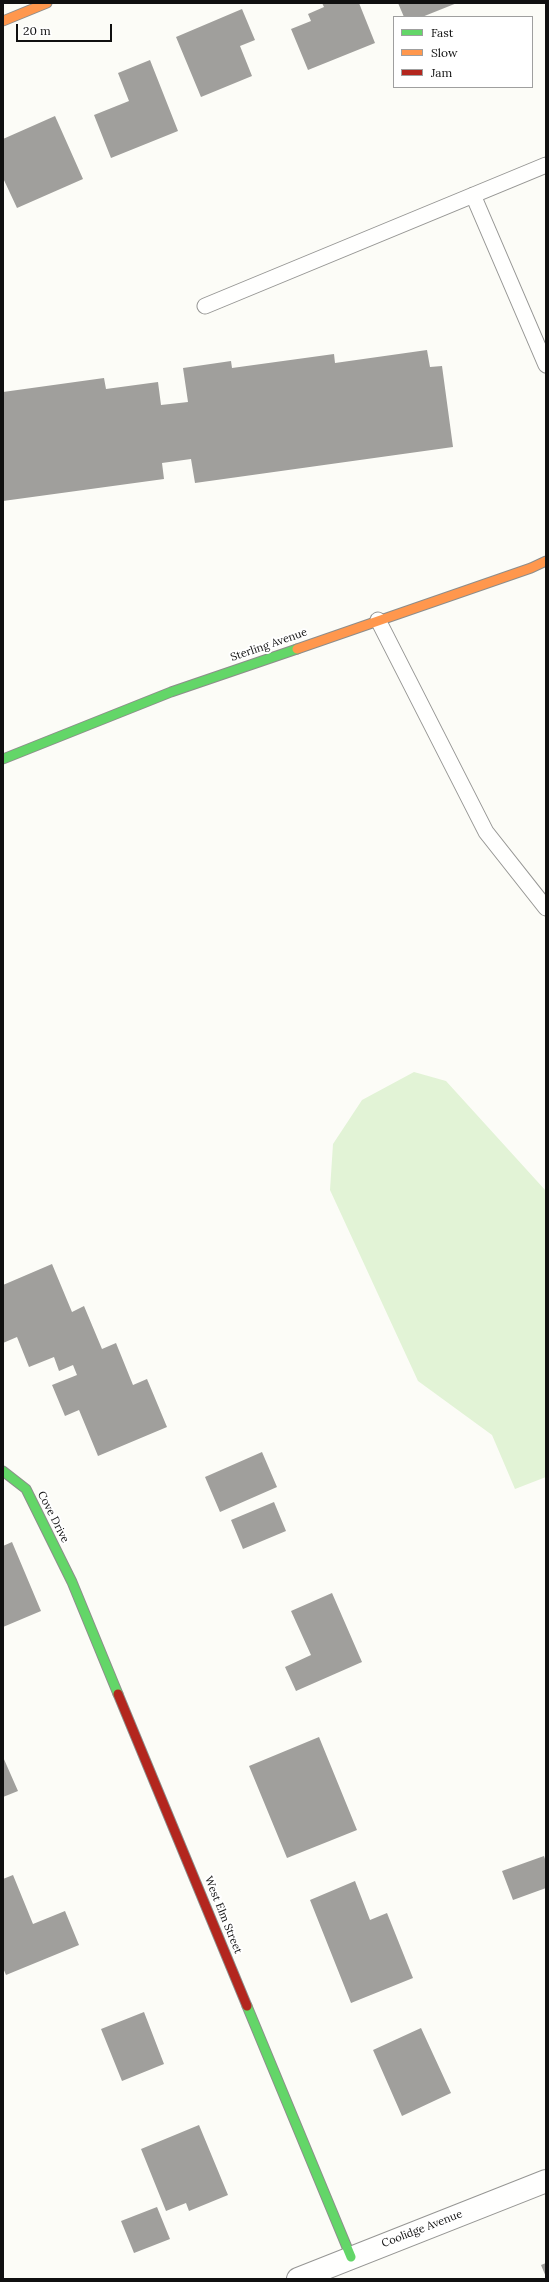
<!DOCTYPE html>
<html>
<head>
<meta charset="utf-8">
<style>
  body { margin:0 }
  #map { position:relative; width:549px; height:2282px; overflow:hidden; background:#fcfcf7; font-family:Lora,serif }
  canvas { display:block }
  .frame { position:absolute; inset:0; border:4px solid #101010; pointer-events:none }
  .legend { position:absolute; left:393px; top:16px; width:140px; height:72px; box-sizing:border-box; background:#fff; border:1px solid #9f9f9f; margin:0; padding:5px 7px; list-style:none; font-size:12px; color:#101010 }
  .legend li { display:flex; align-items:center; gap:8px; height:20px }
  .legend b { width:20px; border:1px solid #9f9f9f }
  .scale { position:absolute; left:16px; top:24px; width:96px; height:18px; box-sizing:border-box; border:2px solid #101010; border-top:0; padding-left:5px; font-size:12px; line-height:14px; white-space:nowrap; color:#101010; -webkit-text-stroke:3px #fff; paint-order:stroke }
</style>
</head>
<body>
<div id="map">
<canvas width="549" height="2282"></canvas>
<div class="frame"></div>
<ul class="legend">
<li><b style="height:5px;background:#63d668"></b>Fast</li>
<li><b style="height:5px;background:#ff974d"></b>Slow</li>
<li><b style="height:5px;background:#b3261e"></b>Jam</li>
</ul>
<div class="scale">20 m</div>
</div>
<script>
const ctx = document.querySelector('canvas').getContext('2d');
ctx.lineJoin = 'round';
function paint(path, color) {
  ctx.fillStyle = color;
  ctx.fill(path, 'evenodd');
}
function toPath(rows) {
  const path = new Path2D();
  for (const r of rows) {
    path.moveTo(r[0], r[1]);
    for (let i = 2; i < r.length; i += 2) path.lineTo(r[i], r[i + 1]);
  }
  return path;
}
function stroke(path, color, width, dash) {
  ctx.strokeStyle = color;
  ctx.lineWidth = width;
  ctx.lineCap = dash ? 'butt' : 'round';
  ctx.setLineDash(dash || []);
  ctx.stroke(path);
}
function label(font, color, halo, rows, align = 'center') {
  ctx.font = font + ' Lora,serif';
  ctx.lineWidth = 4;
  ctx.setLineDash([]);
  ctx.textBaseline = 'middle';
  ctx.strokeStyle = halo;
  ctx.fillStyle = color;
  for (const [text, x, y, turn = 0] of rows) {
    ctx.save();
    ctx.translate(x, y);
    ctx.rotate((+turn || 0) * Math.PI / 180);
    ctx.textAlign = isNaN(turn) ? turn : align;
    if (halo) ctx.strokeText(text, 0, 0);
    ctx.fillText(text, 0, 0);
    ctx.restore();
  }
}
paint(toPath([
  [414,1072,446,1081,546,1191,546,1477,515,1489,492,1435,418,1381,330,1190,333,1144,362,1100]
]), '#e2f3d6');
paint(toPath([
  [322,3,359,3,375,43,308,70,291,29,311,21,308,14,324,7],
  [398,3,457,3,422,17,404,17],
  [242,9,255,40,240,46,252,76,201,97,176,37],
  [150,60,178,131,111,158,94,115,129,101,118,73],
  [55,116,83,179,17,208,3,178,3,139],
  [427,350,430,367,442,366,453,447,195,483,191,459,162,463,164,479,3,501,3,392,104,378,106,389,158,382,161,405,188,402,183,368,231,361,232,368,334,354,335,363],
  [52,1264,72,1312,84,1306,102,1349,116,1343,133,1385,147,1379,167,1427,98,1456,79,1410,65,1416,52,1385,77,1375,73,1365,59,1371,54,1357,29,1367,17,1337,3,1343,3,1285],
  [262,1452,277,1487,220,1512,205,1477],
  [274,1502,286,1531,243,1549,231,1520],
  [12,1542,41,1611,3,1627,3,1546],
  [332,1593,362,1662,296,1691,285,1667,311,1655,291,1611],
  [319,1737,357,1830,287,1858,249,1766],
  [3,1757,18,1791,3,1797],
  [544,1856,546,1862,546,1888,513,1900,502,1871],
  [13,1875,33,1924,65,1911,79,1945,6,1975,3,1968,3,1879],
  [355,1881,370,1920,387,1913,413,1978,351,2003,310,1900],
  [144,2012,164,2064,122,2081,101,2029],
  [421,2028,451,2093,402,2116,373,2050],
  [199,2125,228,2195,189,2211,186,2203,166,2211,141,2149],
  [157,2207,170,2239,134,2253,121,2221],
  [546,2263,546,2277,541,2265]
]), '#a09f9c');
const lane = toPath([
  [473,195,546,365],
  [205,306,546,165],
  [378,620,486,832,546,908]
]);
const street = toPath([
  [298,2279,546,2181]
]);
const fast = toPath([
  [3,759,171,692,297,649],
  [3,1471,26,1489,72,1582,118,1694],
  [247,2006,351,2257]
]);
const slow = toPath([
  [3,21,47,3],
  [297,649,531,568,546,561]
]);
const jam = toPath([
  [118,1694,247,2006]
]);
stroke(lane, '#969694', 17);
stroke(street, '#969694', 24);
stroke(fast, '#8d8d8b', 11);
stroke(slow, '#8d8d8b', 11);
stroke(jam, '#8d8d8b', 11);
stroke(lane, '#fffffe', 15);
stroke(street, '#fffffe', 22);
stroke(fast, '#63d668', 9);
stroke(slow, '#ff974d', 9);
stroke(jam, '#b3261e', 9);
label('11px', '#101010', '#fff', [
  ["Sterling Avenue",269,645,-19],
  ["Cove Drive",53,1517,63],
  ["West Elm Street",223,1915,68],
  ["Coolidge Avenue",422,2229,-21]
]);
</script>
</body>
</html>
